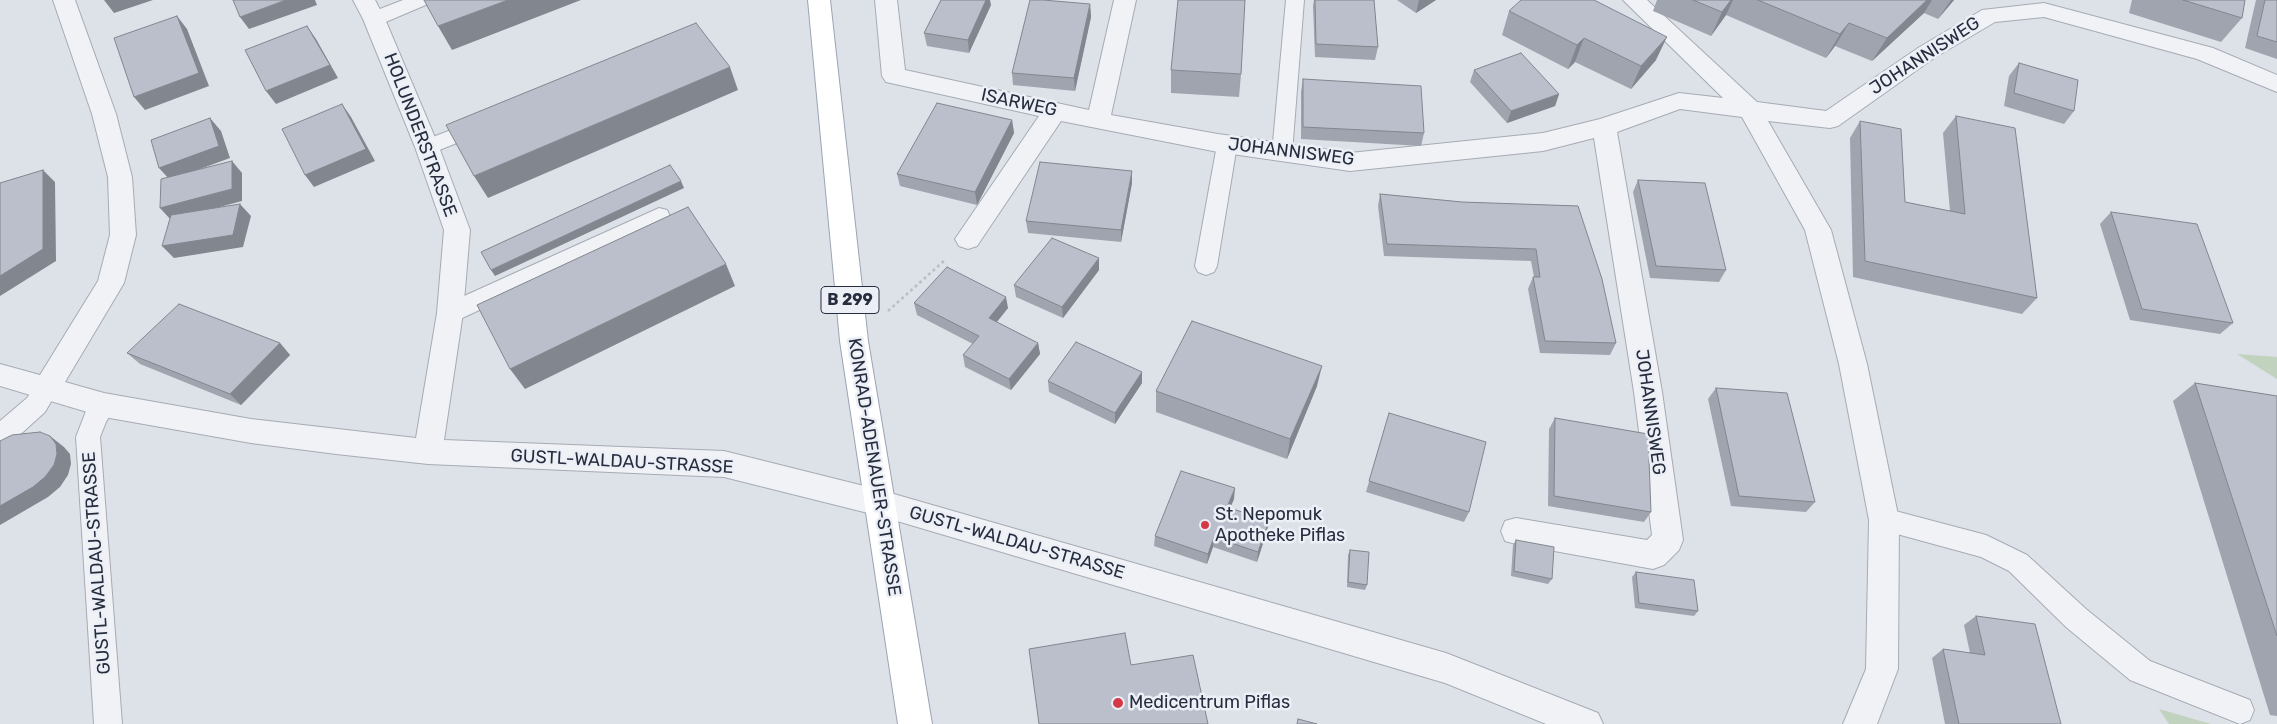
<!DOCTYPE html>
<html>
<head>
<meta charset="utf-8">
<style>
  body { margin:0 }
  canvas { display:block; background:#dde1e8 }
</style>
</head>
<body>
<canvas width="2277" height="724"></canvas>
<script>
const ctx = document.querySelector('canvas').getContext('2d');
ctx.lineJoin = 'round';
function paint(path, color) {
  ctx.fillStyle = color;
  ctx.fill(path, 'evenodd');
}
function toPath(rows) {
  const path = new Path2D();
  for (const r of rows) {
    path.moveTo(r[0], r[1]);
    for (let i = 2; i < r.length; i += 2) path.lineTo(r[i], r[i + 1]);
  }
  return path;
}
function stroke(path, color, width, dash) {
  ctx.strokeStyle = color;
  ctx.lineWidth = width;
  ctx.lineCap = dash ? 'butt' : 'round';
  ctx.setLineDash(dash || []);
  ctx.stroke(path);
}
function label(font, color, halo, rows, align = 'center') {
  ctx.font = font + ' Rubik,sans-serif';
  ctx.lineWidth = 5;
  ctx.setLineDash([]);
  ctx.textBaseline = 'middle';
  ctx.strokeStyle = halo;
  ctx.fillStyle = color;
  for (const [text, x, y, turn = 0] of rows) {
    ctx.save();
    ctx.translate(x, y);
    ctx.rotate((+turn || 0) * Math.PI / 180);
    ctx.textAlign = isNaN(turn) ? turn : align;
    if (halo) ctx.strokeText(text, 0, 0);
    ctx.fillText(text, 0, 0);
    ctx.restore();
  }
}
paint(toPath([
  [2237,354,2277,357,2277,379],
  [2159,709,2211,724,2169,724]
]), '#c1d2be');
const service = toPath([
  [403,0,430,0,428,4,381,24,374,25,367,24,364,19,367,14,403,0],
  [1286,0,1304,0,1292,153,1289,158,1282,161,1275,158,1272,153,1286,0],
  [482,118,489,120,492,125,489,130,427,155,420,152,417,147,420,142,482,118],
  [1227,137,1234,140,1237,145,1217,266,1214,272,1206,275,1198,272,1195,266,1217,145,1220,140,1227,137],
  [659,208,667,210,670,216,667,222,458,320,450,322,442,320,438,313,442,306,659,208],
  [47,378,56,381,59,388,45,412,23,432,9,442,0,446,0,421,27,398,38,381,47,378],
  [104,395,113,398,116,405,106,422,100,437,122,724,94,724,76,437,86,411,95,398,104,395],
  [1884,508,1986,535,2027,555,2086,609,2150,661,2250,700,2254,710,2250,720,2240,724,2130,680,2066,627,2009,571,1981,557,1875,528,1871,520,1875,512,1884,508]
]);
const minor = toPath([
  [53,0,75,0,116,114,132,177,136,235,124,283,65,382,104,393,251,419,416,438,437,313,444,230,415,147,363,19,353,0,375,0,385,19,439,147,470,230,463,313,444,440,724,451,880,490,1446,653,1598,713,1603,724,1546,724,1445,683,880,516,724,477,428,464,336,454,251,443,104,417,0,386,0,364,40,375,98,281,110,235,108,177,92,114,53,0],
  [875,0,897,0,905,70,1089,110,1114,0,1136,0,1111,115,1218,134,1350,153,1543,133,1600,119,1679,93,1723,98,1623,0,1647,0,1757,102,1826,111,1918,48,1982,10,2044,3,2213,48,2277,75,2277,92,2197,59,2044,17,1995,22,1934,58,1838,126,1830,128,1768,121,1831,230,1867,364,1899,520,1898,669,1877,724,1843,724,1866,669,1869,520,1839,364,1805,230,1742,117,1680,109,1617,132,1662,392,1683,540,1679,550,1664,565,1653,569,1516,544,1505,541,1501,531,1505,521,1516,518,1647,540,1652,535,1634,392,1594,138,1543,151,1350,171,1218,152,1061,121,977,246,968,249,959,246,955,239,1039,116,886,82,882,76,875,0]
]);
const primary = toPath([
  [808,0,830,0,868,341,932,724,898,724,840,341,808,0]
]);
stroke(service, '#a6abb5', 2);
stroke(minor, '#a6abb5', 2);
stroke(primary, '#9ca4b4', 2);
stroke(toPath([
  [888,311,945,260]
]), '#bbbfc6', 2.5, [3, 3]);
paint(service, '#f0f2f6');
paint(minor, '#f0f2f6');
paint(primary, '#fff');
paint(toPath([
  [1314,0,1374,0,1378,47,1375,60,1315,57,1313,6],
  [1397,0,1436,0,1416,13],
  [1657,0,1954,0,1938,19,1924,13,1872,61,1835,46,1826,58,1726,15,1711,36,1653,11],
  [2132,0,2245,0,2242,18,2221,42,2129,13],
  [2256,0,2277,0,2277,59,2245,48],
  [1090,4,1091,17,1075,91,1013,85,1012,73],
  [991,5,969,53,927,46,924,33],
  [1509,11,1656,60,1631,89,1575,62,1568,69,1502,35],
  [2019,63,2074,111,2064,124,2004,106,2009,76],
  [1171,70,1241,74,1239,97,1171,93],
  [1474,70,1559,94,1555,106,1507,123,1470,82],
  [1303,79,1424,133,1421,146,1301,139,1301,92],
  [1956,116,2037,298,2022,314,1853,277,1850,138,1860,121,1905,202,1950,211,1943,133],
  [1012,120,1014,133,977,205,900,186,897,174],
  [1132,171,1132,183,1121,242,1028,233,1026,221],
  [1638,180,1726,270,1719,282,1650,278,1633,192],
  [1380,194,1462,202,1578,206,1616,343,1610,355,1540,353,1528,289,1533,277,1534,277,1531,261,1384,256,1378,206],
  [2111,212,2233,323,2220,334,2130,320,2100,224],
  [1099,258,1099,270,1063,318,1016,297,1014,285],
  [914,303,1008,308,997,322,1038,343,1040,354,1011,390,965,367,963,355,973,344,917,315],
  [280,343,290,355,241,405,140,364,127,353],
  [1142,372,1142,383,1115,424,1049,392,1048,381],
  [2195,383,2277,396,2277,716,2270,715,2173,401],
  [1317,386,1287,459,1156,412,1156,391],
  [1716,388,1815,502,1806,512,1731,506,1708,399],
  [1389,413,1469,512,1464,522,1366,492],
  [1555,418,1651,512,1644,522,1548,506,1549,429],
  [1234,499,1230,508,1267,531,1257,562,1213,547,1207,564,1154,546,1155,536],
  [1516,540,1552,579,1548,584,1511,576,1513,545],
  [1350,550,1367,585,1365,590,1347,587,1348,555],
  [1636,572,1698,611,1694,616,1635,608,1632,577],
  [1976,616,2061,724,1945,724,1932,658,1943,649,1970,653,1964,625]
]), '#a0a4af');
paint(toPath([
  [104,0,153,0,114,13],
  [286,0,315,0,317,5,249,29,240,17],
  [508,0,581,0,452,50,438,26],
  [986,0,990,0,991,5,969,53,968,40],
  [1419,0,1436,0,1416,13],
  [1731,0,1733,0,1726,15,1711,36,1722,12],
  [1927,0,1932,0,1924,13,1872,61,1887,38],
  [1951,0,1954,0,1938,19],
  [1090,4,1091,17,1075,91,1074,78],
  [177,16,187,29,209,86,145,110,134,97],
  [1849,23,1835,46,1826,58,1840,34],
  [307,26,316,39,338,78,276,104,266,91],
  [1667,37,1656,60,1631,89,1641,66],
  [1584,38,1575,62,1568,69,1577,45],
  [730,67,738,90,488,198,474,176],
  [1559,94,1555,106,1507,123,1511,111],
  [342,104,351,117,375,161,314,187,305,175],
  [210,118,221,131,230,158,170,180,159,168],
  [1012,120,1014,133,977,205,975,192],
  [232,161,242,173,242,201,171,220,160,208],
  [43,170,55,182,56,261,0,296,0,276],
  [1132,171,1132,183,1121,242,1121,230],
  [681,181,684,188,495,276,491,270],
  [240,204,251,216,243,247,174,258,162,246],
  [1099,258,1099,270,1063,318,1062,307],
  [726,264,735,286,525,389,510,369],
  [1006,297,1008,308,991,329,989,318],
  [280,343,290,355,241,405,230,394],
  [1038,343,1040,354,1011,390,1009,379],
  [1322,366,1317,386,1287,459,1290,439],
  [1142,372,1142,383,1115,424,1115,413],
  [50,436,64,447,70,454,71,464,68,475,60,487,48,497,0,525,0,506],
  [1235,488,1234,499,1226,518,1227,507],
  [1269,521,1267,531,1257,562,1258,552],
  [1214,537,1213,547,1207,564,1208,554]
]), '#82868e');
const building = toPath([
  [233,0,286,0,240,17,233,0],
  [424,0,508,0,438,26,424,0],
  [941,0,986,0,968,40,924,33,941,0],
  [1030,0,1043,0,1090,4,1074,78,1012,73,1030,0],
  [1178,0,1245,0,1241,74,1171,70,1178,0],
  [1315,0,1374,0,1378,47,1316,44,1315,0],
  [1521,0,1594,0,1667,37,1641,66,1584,38,1577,45,1509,11,1521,0],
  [1693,0,1731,0,1722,12,1693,0],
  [1758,0,1927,0,1887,38,1849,23,1840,34,1758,0],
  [2183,0,2245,0,2242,18,2183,0],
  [2265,0,2277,0,2277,42,2257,36,2265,0],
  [177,16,199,73,134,97,114,38,177,16],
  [696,23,730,67,474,176,446,125,696,23],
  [307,26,330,65,266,91,245,50,307,26],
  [1521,53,1559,94,1511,111,1474,70,1521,53],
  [2019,63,2078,80,2074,111,2014,93,2019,63],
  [1303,79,1421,86,1424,133,1303,127,1303,79],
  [937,103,1012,120,975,192,897,174,937,103],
  [342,104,366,149,305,175,282,129,342,104],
  [1956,116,2015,128,2037,298,1865,261,1860,121,1901,129,1905,202,1965,214,1956,116],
  [210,118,219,146,159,168,151,140,210,118],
  [232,161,232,189,160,208,161,179,232,161],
  [1040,162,1132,171,1121,230,1026,221,1040,162],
  [670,165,681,181,491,270,481,252,670,165],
  [43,170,43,249,0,276,0,183,43,170],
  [1638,180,1705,183,1726,270,1656,266,1638,180],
  [1380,194,1462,202,1578,206,1602,279,1616,343,1545,341,1533,277,1540,277,1536,249,1387,244,1380,194],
  [240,204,233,235,162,246,171,215,240,204],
  [688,207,726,264,510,369,477,305,688,207],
  [2111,212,2197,224,2233,323,2142,309,2111,212],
  [1052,238,1099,258,1062,307,1014,285,1052,238],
  [947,267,1006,297,989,318,1038,343,1009,379,963,355,979,336,914,303,947,267],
  [179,304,280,343,230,394,127,353,179,304],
  [1192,321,1322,366,1290,439,1156,391,1192,321],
  [1076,342,1142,372,1115,413,1048,381,1076,342],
  [2195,383,2277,396,2277,636,2195,383],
  [1716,388,1787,393,1815,502,1739,496,1716,388],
  [1389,413,1486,442,1469,512,1369,481,1389,413],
  [1555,418,1648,434,1651,512,1554,496,1555,418],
  [40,432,50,436,56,444,57,454,54,465,45,477,33,487,0,506,0,441,12,435,40,432],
  [1181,471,1235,488,1227,507,1269,521,1258,552,1214,537,1208,554,1155,536,1181,471],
  [1516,540,1554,547,1552,579,1514,571,1516,540],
  [1350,550,1369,552,1367,585,1348,582,1350,550],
  [1636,572,1694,580,1698,611,1639,603,1636,572],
  [1976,616,2035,624,2061,724,1959,724,1943,649,1985,655,1976,616],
  [1125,633,1131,665,1193,655,1208,724,1039,724,1029,649,1125,633],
  [1298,719,1317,724,1297,724,1298,719]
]);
paint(building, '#babfcb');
stroke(building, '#82868e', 1);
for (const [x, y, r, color] of [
  [1205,525,5,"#d63946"],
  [1118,703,6,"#d63946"]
]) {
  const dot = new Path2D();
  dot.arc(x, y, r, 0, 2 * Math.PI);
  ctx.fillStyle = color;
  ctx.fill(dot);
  stroke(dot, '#ecf0f6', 2);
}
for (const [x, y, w] of [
  [850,300,58]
]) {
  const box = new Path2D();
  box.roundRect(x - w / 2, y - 13.5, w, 27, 4);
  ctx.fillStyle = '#ecf0f6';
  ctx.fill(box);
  stroke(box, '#262d3f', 1);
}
label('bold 16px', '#262d3f', null, [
  ["B 299",850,300]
]);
label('18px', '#262d3f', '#ecf0f6', [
  ["JOHANNISWEG",1925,56,-33],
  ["ISARWEG",1019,103,12],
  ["HOLUNDERSTRASSE",420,135,69],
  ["JOHANNISWEG",1291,152,7],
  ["JOHANNISWEG",1650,412,82],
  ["GUSTL-WALDAU-STRASSE",622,462,3],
  ["KONRAD-ADENAUER-STRASSE",874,467,81],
  ["GUSTL-WALDAU-STRASSE",1017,543,16],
  ["GUSTL-WALDAU-STRASSE",97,563,-94]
]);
label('18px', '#262d3f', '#ecf0f6', [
  ["St. Nepomuk",1215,515],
  ["Apotheke Piflas",1215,536],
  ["Medicentrum Piflas",1129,703]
], 'left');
</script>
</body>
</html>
